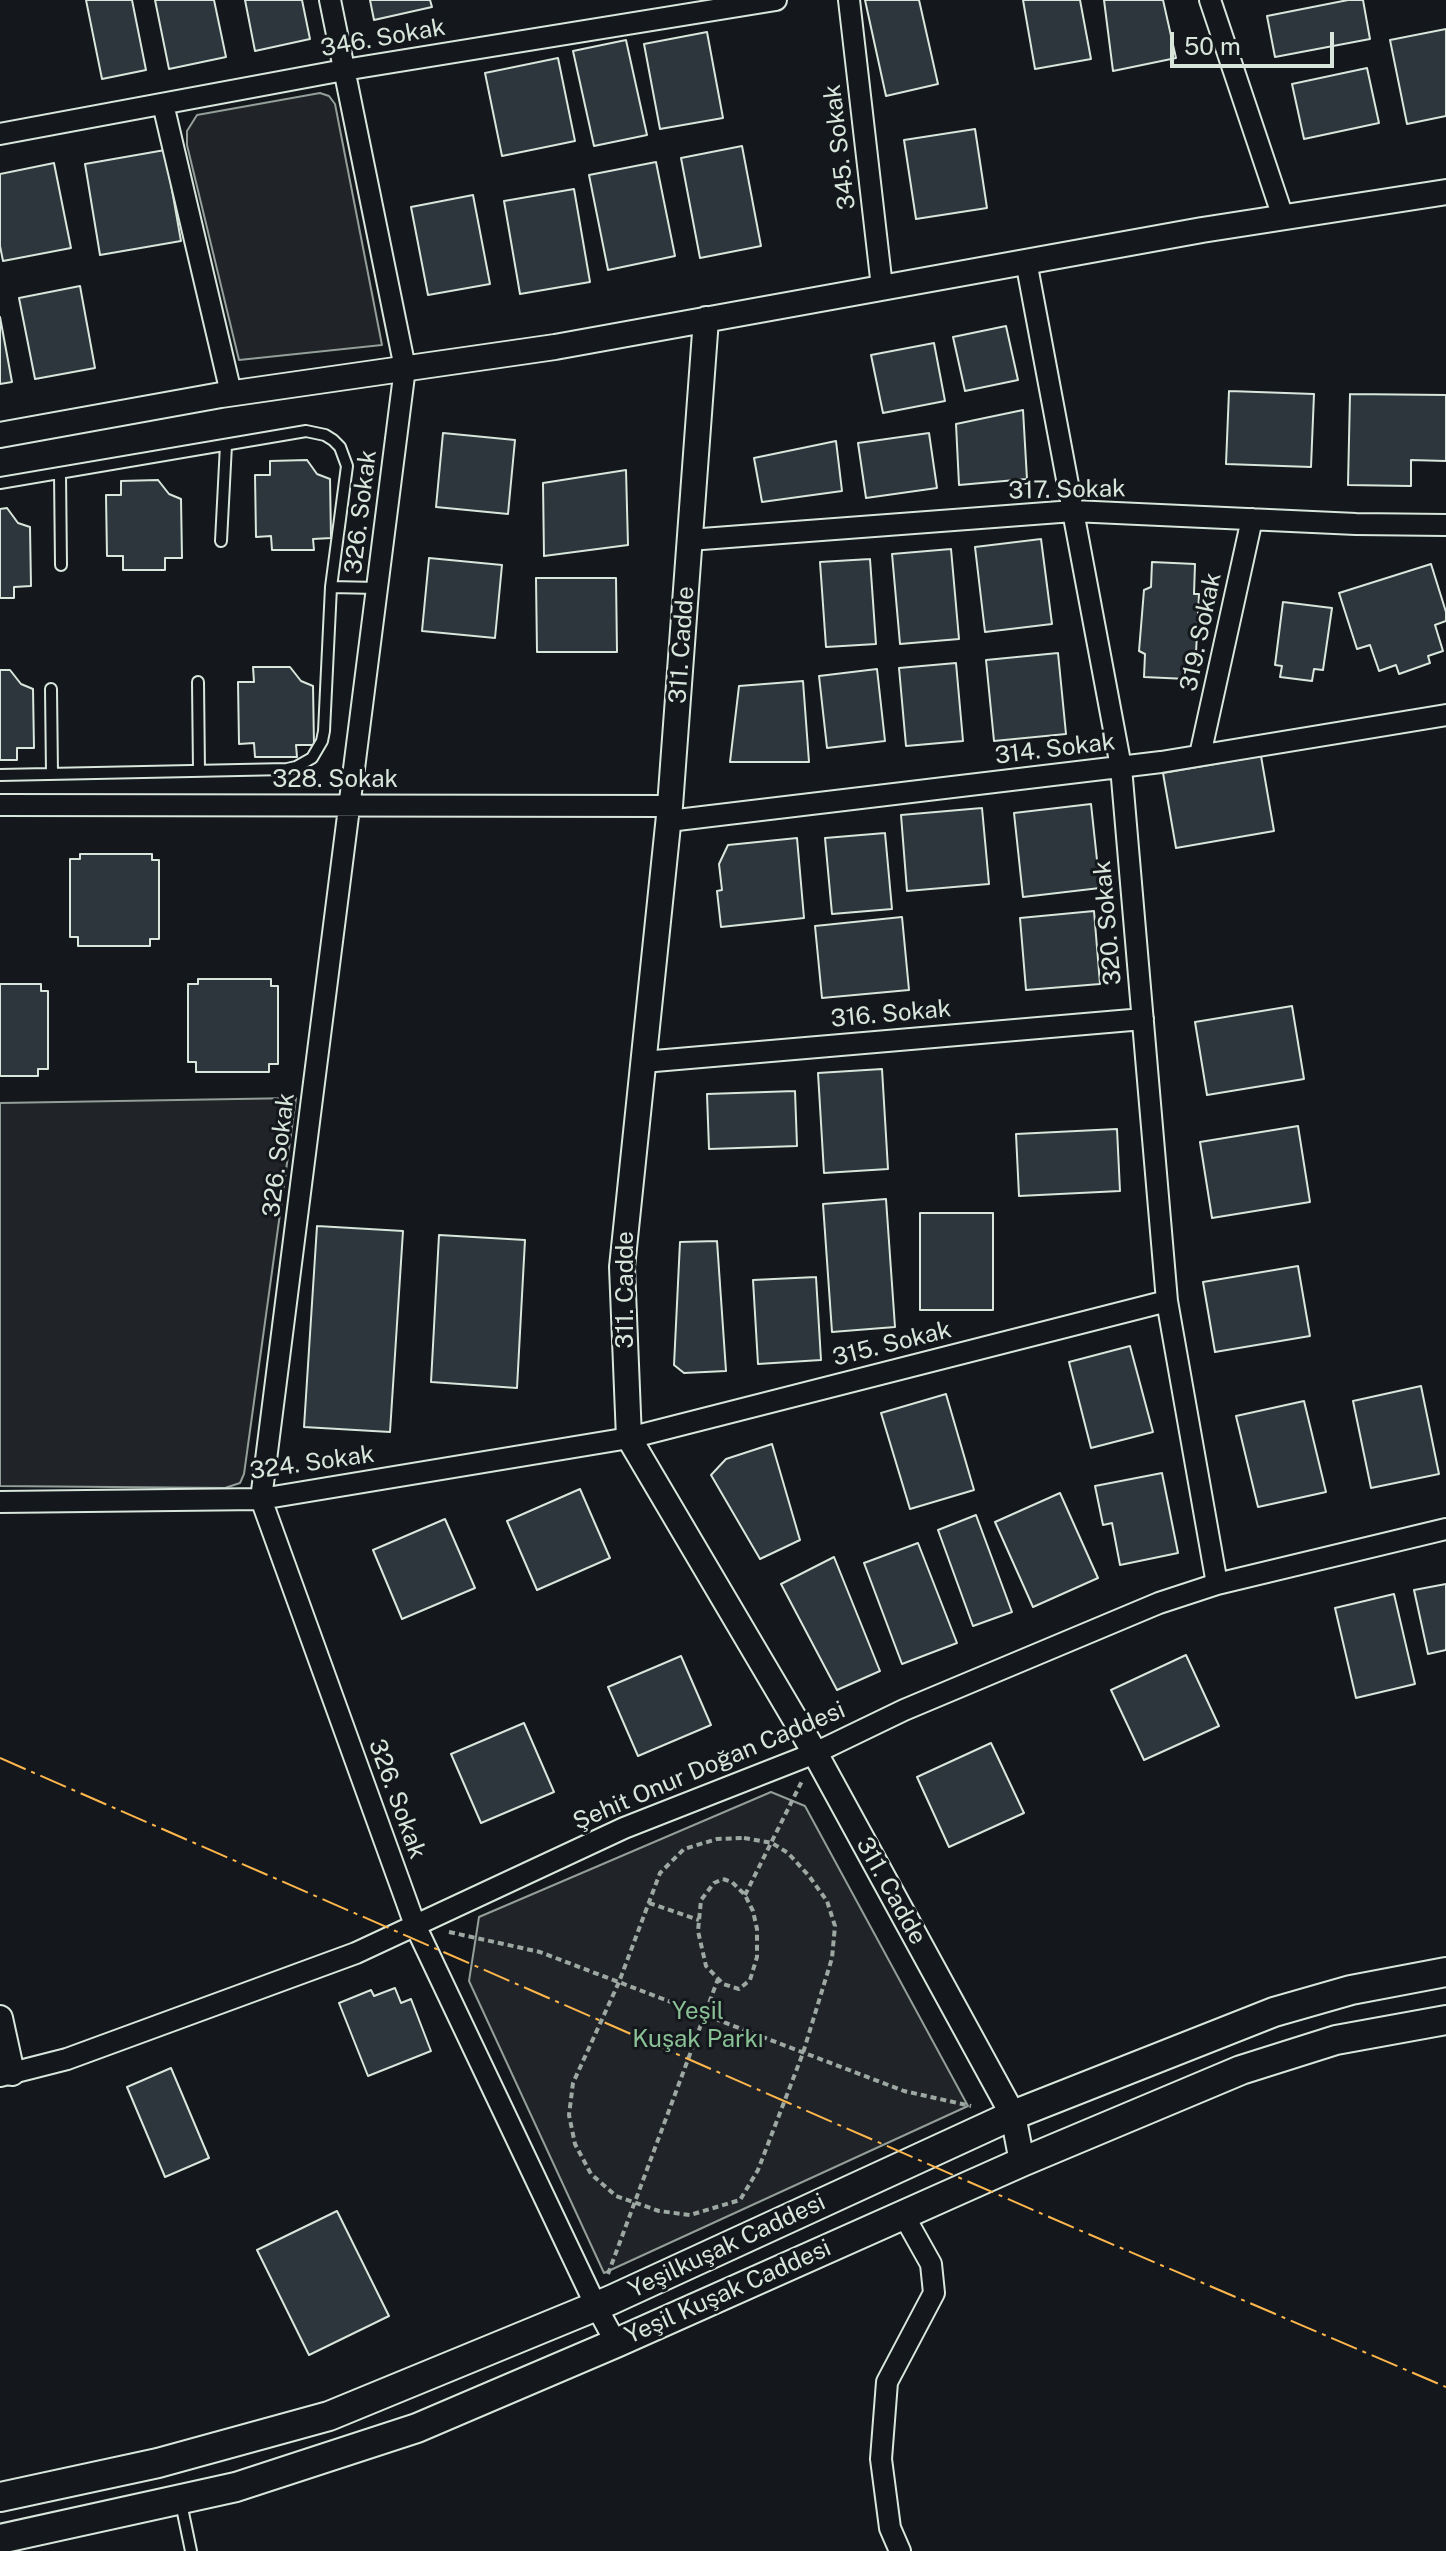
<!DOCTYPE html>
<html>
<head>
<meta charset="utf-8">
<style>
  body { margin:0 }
  #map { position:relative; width:1446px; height:2551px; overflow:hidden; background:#14181c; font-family:"Public Sans",sans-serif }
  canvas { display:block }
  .scale { position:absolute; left:1170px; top:32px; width:164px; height:36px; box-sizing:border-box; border:4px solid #d8e6dc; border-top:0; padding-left:10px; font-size:24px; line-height:28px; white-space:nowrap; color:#d8e6dc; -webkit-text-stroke:6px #14181c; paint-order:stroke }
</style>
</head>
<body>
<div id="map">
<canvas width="1446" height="2551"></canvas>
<div class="scale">50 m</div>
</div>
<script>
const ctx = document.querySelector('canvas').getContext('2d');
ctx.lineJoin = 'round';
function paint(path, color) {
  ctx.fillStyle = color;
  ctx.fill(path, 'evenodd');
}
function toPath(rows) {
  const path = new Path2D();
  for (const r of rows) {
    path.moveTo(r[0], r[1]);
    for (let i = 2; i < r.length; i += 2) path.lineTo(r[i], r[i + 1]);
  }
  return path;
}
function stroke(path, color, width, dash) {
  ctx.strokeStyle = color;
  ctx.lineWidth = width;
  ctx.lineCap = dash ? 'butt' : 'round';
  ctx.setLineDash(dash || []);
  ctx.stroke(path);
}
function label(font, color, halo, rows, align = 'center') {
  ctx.font = font + ' "Public Sans",sans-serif';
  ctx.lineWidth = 6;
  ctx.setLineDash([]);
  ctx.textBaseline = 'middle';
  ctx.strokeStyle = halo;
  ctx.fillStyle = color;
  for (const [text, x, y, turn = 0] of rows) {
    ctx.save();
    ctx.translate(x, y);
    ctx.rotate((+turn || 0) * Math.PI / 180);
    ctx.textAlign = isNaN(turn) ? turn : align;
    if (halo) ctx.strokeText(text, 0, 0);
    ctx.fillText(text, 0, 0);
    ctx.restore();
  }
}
const green = toPath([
  [320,93,329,96,335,104,382,345,239,360,187,145,187,131,197,115,320,93],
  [296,1098,244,1474,240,1483,225,1488,0,1486,0,1103,296,1098],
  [771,1792,805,1806,968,2106,604,2273,469,1981,479,1917,771,1792]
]);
paint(green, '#202428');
stroke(green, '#939e99', 2);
const building = toPath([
  [86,0,132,0,146,70,102,79,86,0],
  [155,0,214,0,226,57,169,69,155,0],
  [245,0,302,0,310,39,255,51,245,0],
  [370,0,430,0,432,7,374,20,370,0],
  [865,0,919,0,938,84,886,96,865,0],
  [1023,0,1080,0,1091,59,1035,69,1023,0],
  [1104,0,1163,0,1176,58,1113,71,1104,0],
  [1348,0,1363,0,1370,39,1275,57,1267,16,1348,0],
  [1446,29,1446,116,1407,124,1390,40,1446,29],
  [707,32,723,118,660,129,644,44,707,32],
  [626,40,647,135,594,146,573,51,626,40],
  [558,58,575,141,502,156,485,73,558,58],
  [1367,68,1379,123,1304,139,1292,84,1367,68],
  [975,129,987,208,916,219,904,140,975,129],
  [742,146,761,246,700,258,681,158,742,146],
  [165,150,181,241,100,255,85,164,165,150],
  [656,162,675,256,608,270,589,175,656,162],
  [54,163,71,248,3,261,0,246,0,174,54,163],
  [574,189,590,282,520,294,504,201,574,189],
  [473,195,490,284,428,295,411,207,473,195],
  [80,286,95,368,35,379,19,298,80,286],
  [0,317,12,382,0,384,0,317],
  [1006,326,1018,380,965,391,953,337,1006,326],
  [934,343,945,401,883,413,871,355,934,343],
  [1229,391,1314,394,1311,467,1226,464,1229,391],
  [1350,394,1446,395,1446,461,1411,460,1411,486,1348,485,1350,394],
  [1023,410,1027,479,959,485,956,424,1023,410],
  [443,433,515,440,508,514,436,507,443,433],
  [929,433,937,488,866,498,858,443,929,433],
  [836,441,842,491,762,502,754,458,836,441],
  [307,460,317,474,330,479,331,538,313,539,314,550,272,550,271,536,256,537,255,475,270,475,270,461,307,460],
  [626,470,628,545,544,556,543,483,626,470],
  [158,480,169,494,181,499,182,558,165,558,165,570,123,570,123,556,107,556,106,495,121,495,121,481,158,480],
  [7,508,18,523,30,527,31,586,14,587,14,598,0,598,0,509,7,508],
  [1041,539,1052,624,985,632,975,547,1041,539],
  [951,549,959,639,900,644,892,554,951,549],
  [429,558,502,565,495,638,422,631,429,558],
  [870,559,876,644,826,647,820,562,870,559],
  [1152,562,1195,564,1194,594,1199,594,1196,653,1188,653,1187,679,1144,677,1145,654,1139,651,1144,590,1151,587,1152,562],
  [1431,564,1446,612,1446,621,1435,625,1443,651,1428,656,1430,663,1399,674,1396,665,1379,671,1370,645,1357,649,1339,593,1431,564],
  [536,578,616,578,617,652,537,652,536,578],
  [1283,602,1332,608,1323,670,1314,669,1312,681,1280,677,1282,666,1275,665,1283,602],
  [1058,653,1066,734,994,741,986,660,1058,653],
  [956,663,963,741,906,746,899,668,956,663],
  [253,667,290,667,301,681,313,686,314,745,296,745,297,757,255,757,254,743,239,744,238,682,254,682,253,667],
  [877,669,885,741,827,748,819,676,877,669],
  [0,670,10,670,21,684,33,689,34,748,17,748,17,760,0,760,0,670],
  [803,681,809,762,730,762,739,686,803,681],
  [1261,756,1274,831,1176,848,1163,773,1261,756],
  [1091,804,1100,888,1023,897,1014,813,1091,804],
  [982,808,989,884,907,891,901,815,982,808],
  [885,833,892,909,832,914,825,838,885,833],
  [797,838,804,918,721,927,717,891,722,890,719,864,728,845,797,838],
  [80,854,152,854,152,860,159,860,159,939,150,939,150,946,78,946,78,937,70,937,70,859,80,859,80,854],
  [1094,911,1100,984,1026,990,1020,918,1094,911],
  [902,917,909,990,822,998,815,926,902,917],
  [198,979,271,979,271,986,278,986,278,1064,269,1064,269,1072,196,1072,196,1062,188,1062,188,984,198,984,198,979],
  [0,984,41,984,41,991,48,991,48,1069,38,1069,38,1076,0,1076,0,984],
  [1292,1006,1304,1079,1207,1095,1195,1022,1292,1006],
  [882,1069,888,1169,824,1173,818,1073,882,1069],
  [795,1091,797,1146,709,1149,707,1094,795,1091],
  [1298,1126,1310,1202,1212,1218,1200,1142,1298,1126],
  [1117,1129,1120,1191,1019,1196,1016,1134,1117,1129],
  [886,1199,895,1327,832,1332,823,1204,886,1199],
  [920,1213,993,1213,993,1310,920,1310,920,1213],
  [317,1226,403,1231,390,1432,304,1427,317,1226],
  [439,1235,525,1240,517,1388,431,1382,439,1235],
  [717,1241,726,1371,684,1373,674,1365,680,1242,717,1241],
  [1298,1266,1310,1336,1215,1352,1203,1282,1298,1266],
  [816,1277,821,1360,758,1364,753,1280,816,1277],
  [1130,1346,1153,1432,1091,1448,1069,1362,1130,1346],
  [1421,1386,1439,1474,1371,1488,1353,1401,1421,1386],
  [946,1394,974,1490,910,1509,881,1413,946,1394],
  [1304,1401,1326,1492,1258,1507,1236,1416,1304,1401],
  [772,1444,800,1540,760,1559,711,1475,726,1459,772,1444],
  [1162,1473,1178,1553,1120,1565,1112,1523,1103,1525,1095,1486,1162,1473],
  [580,1489,610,1558,537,1590,507,1521,580,1489],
  [1060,1493,1098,1578,1033,1607,995,1522,1060,1493],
  [976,1515,1012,1612,973,1626,938,1530,976,1515],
  [445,1519,475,1588,402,1619,373,1550,445,1519],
  [918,1543,957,1643,902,1664,864,1563,918,1543],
  [834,1557,880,1671,837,1690,781,1584,834,1557],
  [1446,1584,1446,1650,1428,1654,1414,1590,1446,1584],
  [1394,1594,1415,1684,1356,1698,1335,1608,1394,1594],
  [1186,1655,1219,1726,1144,1760,1111,1690,1186,1655],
  [681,1656,711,1725,638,1756,608,1687,681,1656],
  [524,1723,554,1792,481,1823,451,1754,524,1723],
  [991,1743,1024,1813,949,1847,917,1777,991,1743],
  [395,1988,401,2003,411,1999,431,2051,368,2076,339,2003,371,1990,374,1996,395,1988],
  [171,2068,209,2158,165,2177,127,2087,171,2068],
  [337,2211,389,2316,309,2355,257,2250,337,2211]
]);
paint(building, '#2c363c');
stroke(building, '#d8e6dc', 2);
const service = toPath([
  [60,473,61,565],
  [0,483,306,431,325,435,333,440,340,447,347,466,331,587,324,731,322,741,312,758,296,767,287,769,0,775],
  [221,541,226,445],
  [331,587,377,588],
  [198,682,199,771],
  [51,689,52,774],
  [181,2503,191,2551]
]);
const minor = toPath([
  [330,0,405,368,261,1499,415,1925,596,2306,616,2343],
  [849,0,882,287],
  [1210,0,1283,217],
  [163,104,231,393],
  [0,134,344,70,776,0],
  [1026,261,1121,767,1167,1301,1217,1584],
  [689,540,1073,511,1356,524,1446,525],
  [1200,755,1252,519],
  [0,805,670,806],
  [669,821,1161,762,1446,715],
  [643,1062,1143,1019],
  [0,1502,261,1499,629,1438,1167,1301],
  [0,2076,67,2059,356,1953,624,1828,815,1753,904,1710,1159,1603,1217,1584,1446,1529],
  [900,2551,890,2528,881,2459,887,2382,934,2293,931,2264,903,2214]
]);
const tertiary = toPath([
  [706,319,670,806,622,1267,629,1438,815,1753,1013,2115,1022,2162],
  [0,435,221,395,555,347,1202,230,1446,192],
  [0,2018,12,2073]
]);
const secondary = toPath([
  [0,2497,158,2463,329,2416,611,2300,1013,2115,1274,2012,1351,1990,1446,1972],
  [0,2539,236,2487,417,2428,616,2343,1022,2162,1241,2070,1336,2040,1446,2020]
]);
stroke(service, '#d8e6dc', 14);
stroke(minor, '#d8e6dc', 24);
stroke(tertiary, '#d8e6dc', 28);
stroke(secondary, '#d8e6dc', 32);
stroke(toPath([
  [744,1838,772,1843,788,1853,809,1876,827,1901,835,1926,832,1958,803,2053,758,2170,740,2200,690,2215,659,2211,616,2196,591,2174,575,2144,569,2115,573,2083,619,1982,660,1873,684,1849,717,1839,744,1838],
  [723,1879,732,1882,745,1895,753,1911,757,1929,757,1957,750,1980,739,1989,723,1984,706,1966,698,1931,701,1900,714,1883,723,1879],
  [745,1895,803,1779],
  [649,1903,699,1920],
  [449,1932,540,1952,904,2091,971,2106],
  [608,2274,718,1979]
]), '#9da8a2', 4, [6, 4]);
stroke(service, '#14181c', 10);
stroke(minor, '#14181c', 20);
stroke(tertiary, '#14181c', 24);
stroke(secondary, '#14181c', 28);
stroke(toPath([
  [0,1758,1079,2230,1446,2387]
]), '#ffb74d', 2, [28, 6, 4, 6]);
label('24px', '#d8e6dc', '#14181c', [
  ["346. Sokak",383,38,-10],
  ["345. Sokak",840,147,-97],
  ["317. Sokak",1067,490,-1],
  ["326. Sokak",361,512,-83],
  ["319. Sokak",1201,632,-78],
  ["311. Cadde",682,645,-86],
  ["314. Sokak",1055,749,-7],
  ["328. Sokak",335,780],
  ["320. Sokak",1108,923,-95],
  ["316. Sokak",891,1014,-5],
  ["326. Sokak",279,1155,-83],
  ["311. Cadde",626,1290,-90],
  ["315. Sokak",892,1344,-14],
  ["324. Sokak",312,1463,-8],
  ["Şehit Onur Doğan Caddesi",709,1766,-23],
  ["326. Sokak",397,1799,70],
  ["311. Cadde",891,1891,61],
  ["Yeşilkuşak Caddesi",727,2246,-25],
  ["Yeşil Kuşak Caddesi",728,2292,-24]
]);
label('24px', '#8ac095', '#14181c', [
  ["Yeşil",698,2012],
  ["Kuşak Parkı",698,2040]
]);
</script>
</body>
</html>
